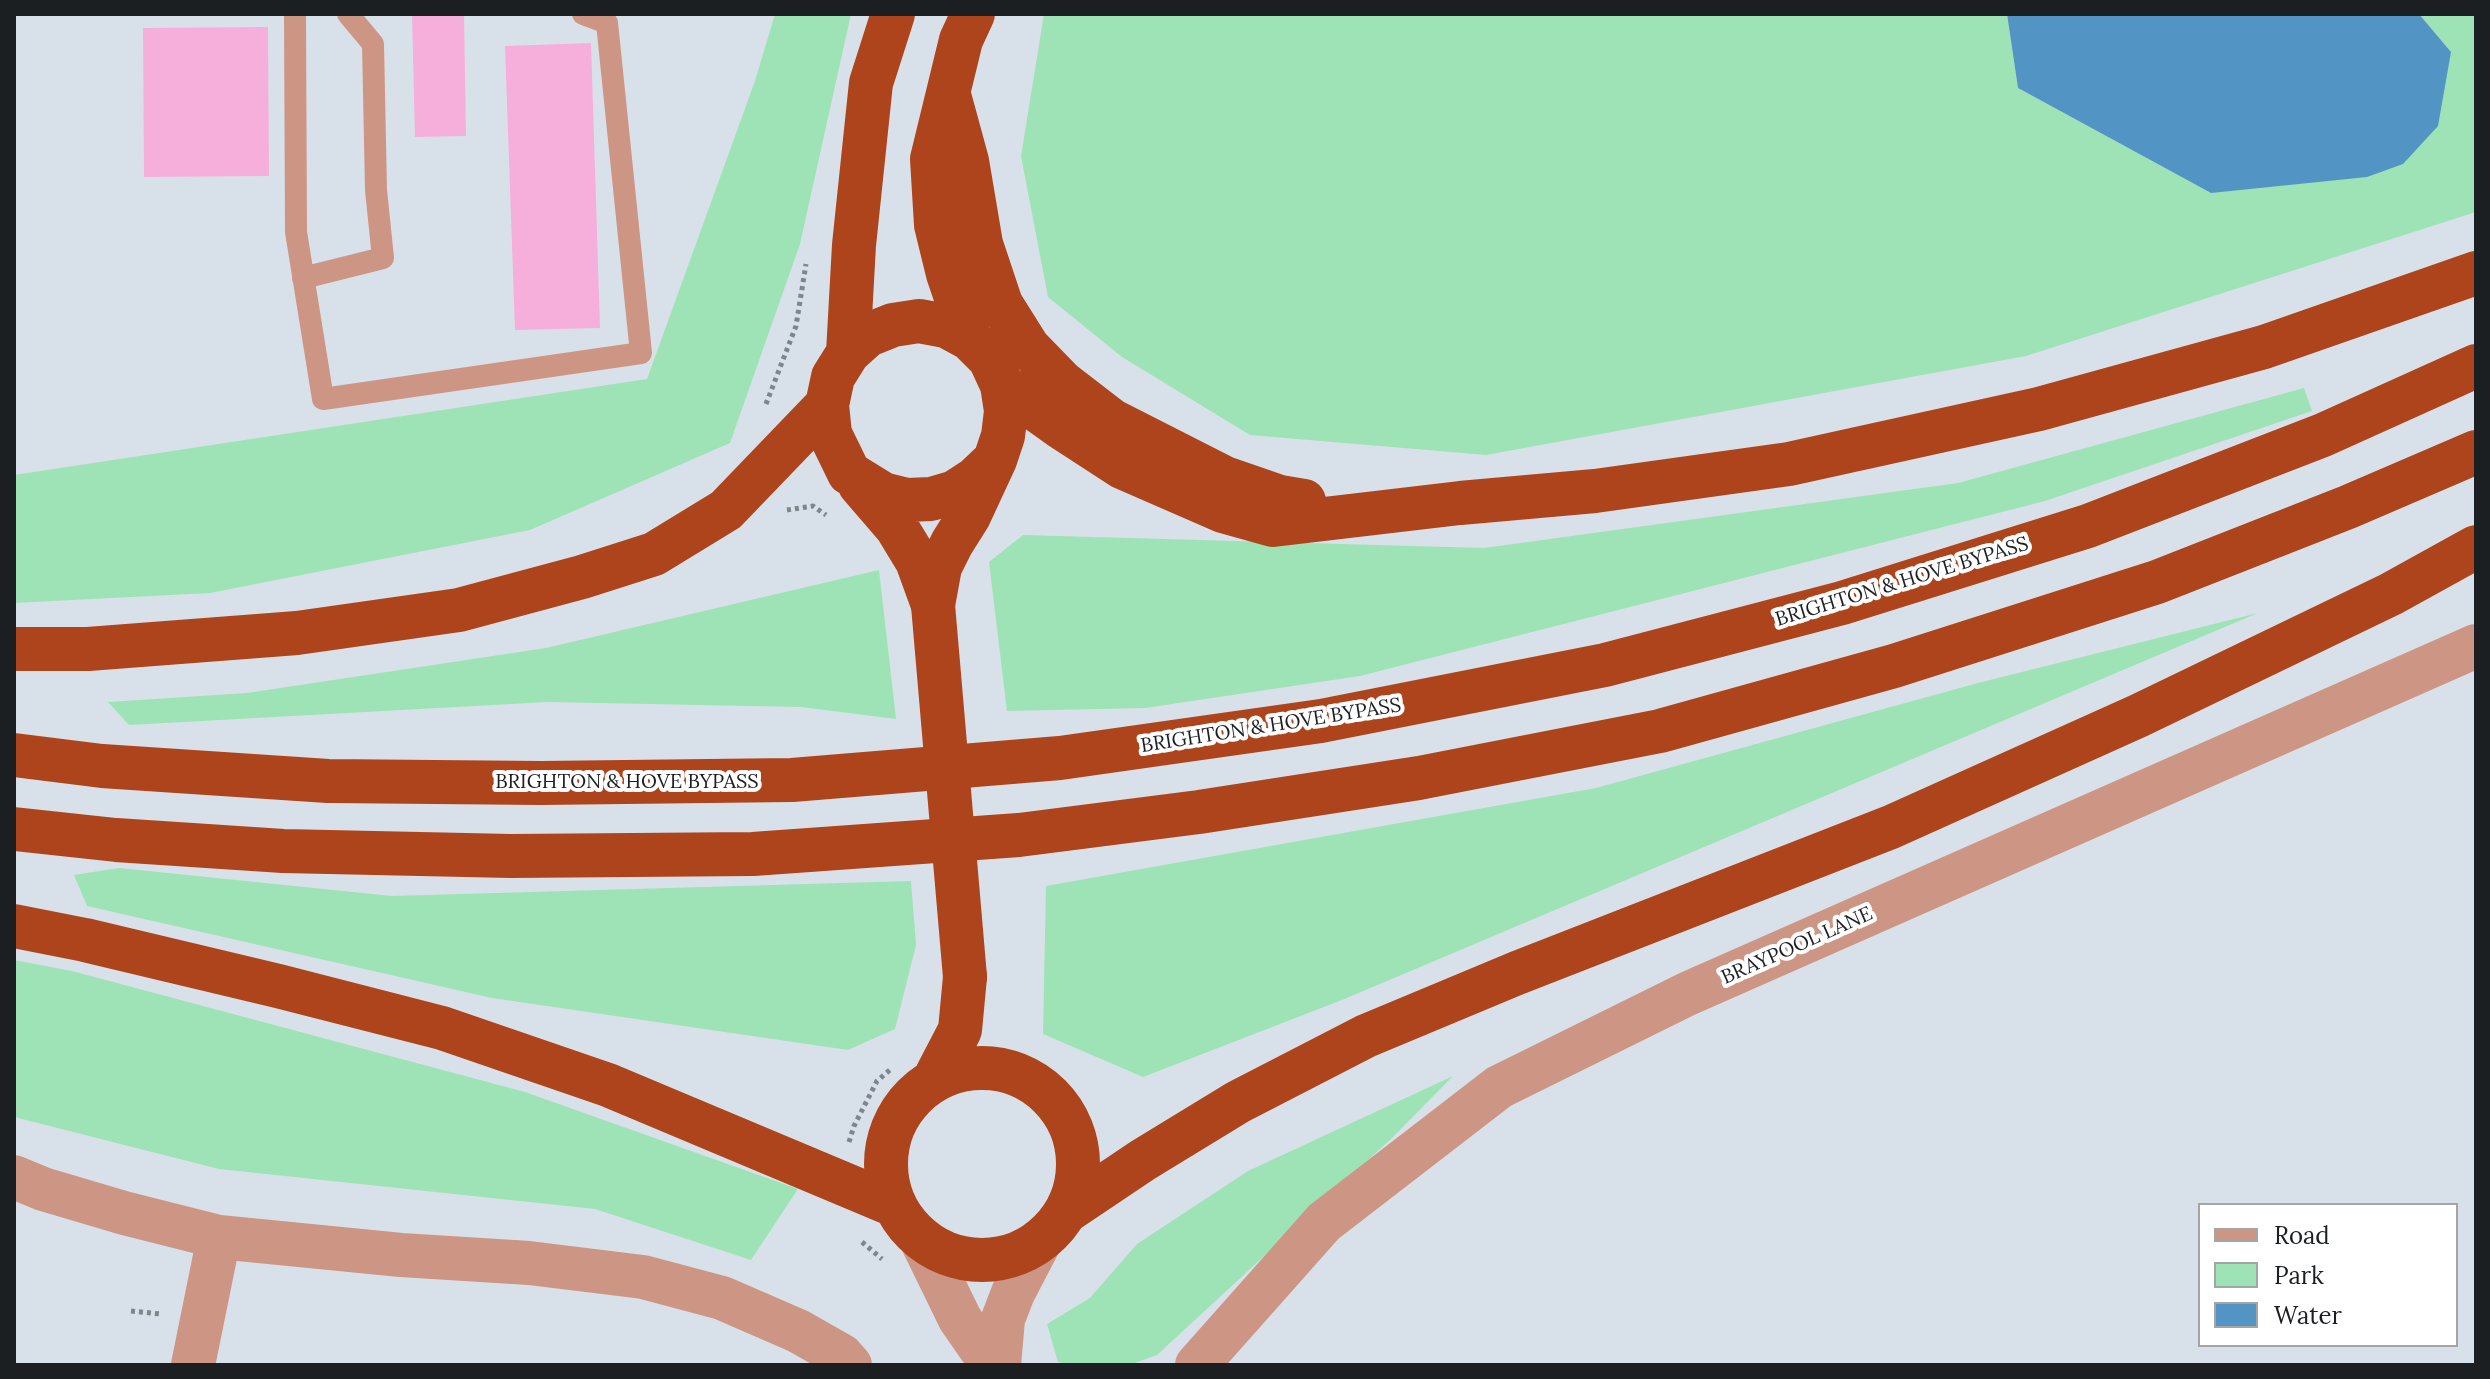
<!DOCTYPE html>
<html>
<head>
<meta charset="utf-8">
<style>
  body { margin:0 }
  #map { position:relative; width:2490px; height:1379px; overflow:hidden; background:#d8e1e9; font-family:Lora,serif }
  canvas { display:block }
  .frame { position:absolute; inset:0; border:16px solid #1c1f22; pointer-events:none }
  .legend { position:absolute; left:2198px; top:1203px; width:260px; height:144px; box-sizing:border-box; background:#fff; border:2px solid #a4a5a7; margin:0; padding:10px 14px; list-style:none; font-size:24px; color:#1c1f22 }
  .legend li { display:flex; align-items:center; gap:16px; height:40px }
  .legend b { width:40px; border:2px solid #a4a5a7 }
</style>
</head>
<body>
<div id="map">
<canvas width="2490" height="1379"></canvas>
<div class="frame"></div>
<ul class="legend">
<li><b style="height:10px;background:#cd9684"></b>Road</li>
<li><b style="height:22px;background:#9ee3b5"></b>Park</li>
<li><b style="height:22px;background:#5295c4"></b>Water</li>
</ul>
</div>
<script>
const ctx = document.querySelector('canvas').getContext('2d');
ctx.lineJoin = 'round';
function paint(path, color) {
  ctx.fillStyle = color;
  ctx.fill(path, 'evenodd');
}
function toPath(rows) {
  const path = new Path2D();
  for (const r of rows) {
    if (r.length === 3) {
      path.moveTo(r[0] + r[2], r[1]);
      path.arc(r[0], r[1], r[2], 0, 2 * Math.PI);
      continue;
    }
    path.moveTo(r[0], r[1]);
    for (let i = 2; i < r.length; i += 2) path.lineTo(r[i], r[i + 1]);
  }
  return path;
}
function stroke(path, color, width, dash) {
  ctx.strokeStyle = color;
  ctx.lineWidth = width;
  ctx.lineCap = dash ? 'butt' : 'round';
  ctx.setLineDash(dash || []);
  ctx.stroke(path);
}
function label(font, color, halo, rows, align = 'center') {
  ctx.font = font + ' Lora,serif';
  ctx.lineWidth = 8;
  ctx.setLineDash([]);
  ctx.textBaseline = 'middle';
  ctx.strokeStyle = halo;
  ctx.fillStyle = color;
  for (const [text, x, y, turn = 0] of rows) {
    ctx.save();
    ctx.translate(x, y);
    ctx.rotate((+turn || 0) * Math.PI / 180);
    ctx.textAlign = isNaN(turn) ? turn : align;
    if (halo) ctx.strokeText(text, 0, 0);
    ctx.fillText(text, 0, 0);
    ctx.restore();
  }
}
paint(toPath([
  [775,14,851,14,800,244,730,443,530,530,210,593,14,603,14,475,647,379,755,81],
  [1044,14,2007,14,2018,88,2211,193,2451,52,2419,14,2476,14,2476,212,2026,356,1486,455,1250,435,1122,357,1048,297,1021,156],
  [2304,388,2312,411,2045,501,1360,676,1145,708,1007,711,989,562,1023,535,1484,548,1958,483],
  [879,570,896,719,801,707,547,702,129,725,108,702,247,693,546,648],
  [2258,613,1342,1000,1143,1077,1043,1034,1046,886,1596,788,1978,683],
  [119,868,392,896,911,881,916,945,895,1029,848,1050,492,998,87,906,74,875],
  [14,960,72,971,525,1092,798,1189,751,1260,595,1209,219,1169,14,1117],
  [1453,1076,1392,1138,1157,1355,1129,1365,1071,1365,1058,1362,1047,1324,1090,1298,1137,1244,1248,1171]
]), '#9ee3b5');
paint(toPath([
  [2007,14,2419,14,2451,52,2438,126,2403,164,2367,177,2211,193,2018,88]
]), '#5295c4');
paint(toPath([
  [412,14,464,14,466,136,415,137],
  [268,27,269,176,144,177,143,28],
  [591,43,600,328,515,330,505,46]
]), '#f6afda');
stroke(toPath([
  [766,404,796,326,806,264],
  [787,510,813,506,826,515],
  [849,1142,854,1126,877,1081,891,1069],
  [862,1242,882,1259],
  [131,1311,161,1314]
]), '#7f858b', 5, [4, 4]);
stroke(toPath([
  [295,14,296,232,323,399,641,353,607,23,583,14],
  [303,278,383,258,376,190,373,44,348,14]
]), '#cd9684', 22);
stroke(toPath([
  [14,1177,43,1189,124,1213,219,1237,401,1255,529,1263,643,1277,722,1298,798,1331,842,1356,850,1365],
  [921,1239,960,1319,992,1365],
  [193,1365,219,1237],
  [999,1365,1003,1319,1013,1293,1039,1243],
  [1197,1365,1324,1222,1499,1087,1687,994,2476,646]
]), '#cd9684', 44);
stroke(toPath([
  [949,95,967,161,981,244,1001,304,1028,347,1063,383,1111,420,1225,478,1280,497,1304,501],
  [970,339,948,274,936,225,932,159,961,40,973,14],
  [848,353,854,245,871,83,893,14],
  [1002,385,1062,428,1122,467,1223,511,1273,525,1460,503,1595,491,1789,464,2039,409,2264,347,2476,273],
  [860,485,897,528,917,561,933,605],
  [933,605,940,567,952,543,969,516,995,460,1003,436,1006,411,1002,385,990,359,970,339,946,326,919,321,893,325,868,335,848,353,833,377,827,405,830,434,849,473,883,494,907,500,931,499,955,492,975,479,995,460],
  [14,649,88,649,297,633,459,610,582,577,654,554,726,510,827,405],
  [14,755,102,766,328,781,541,783,792,780,1060,758,1321,721,1605,665,1842,603,2088,526,2323,435,2476,366],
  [14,829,116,840,283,851,511,856,753,854,1019,835,1199,812,1419,778,1660,731,1894,666,2157,582,2348,507,2476,452],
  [14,926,85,940,278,986,442,1028,608,1085,894,1205],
  [982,1164,96],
  [934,1080,960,1030,965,977],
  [1067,1211,1143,1160,1238,1102,1366,1036,1517,973,1891,827,2138,716,2391,594,2476,547]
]), '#ae441c', 44);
stroke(toPath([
  [933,605,965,977]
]), '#ae441c', 44);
label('20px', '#1c1f22', '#fff', [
  ["BRIGHTON & HOVE BYPASS",1902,582,-17],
  ["BRIGHTON & HOVE BYPASS",1271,726,-9],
  ["BRIGHTON & HOVE BYPASS",627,782],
  ["BRAYPOOL LANE",1797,946,-24]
]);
</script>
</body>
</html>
